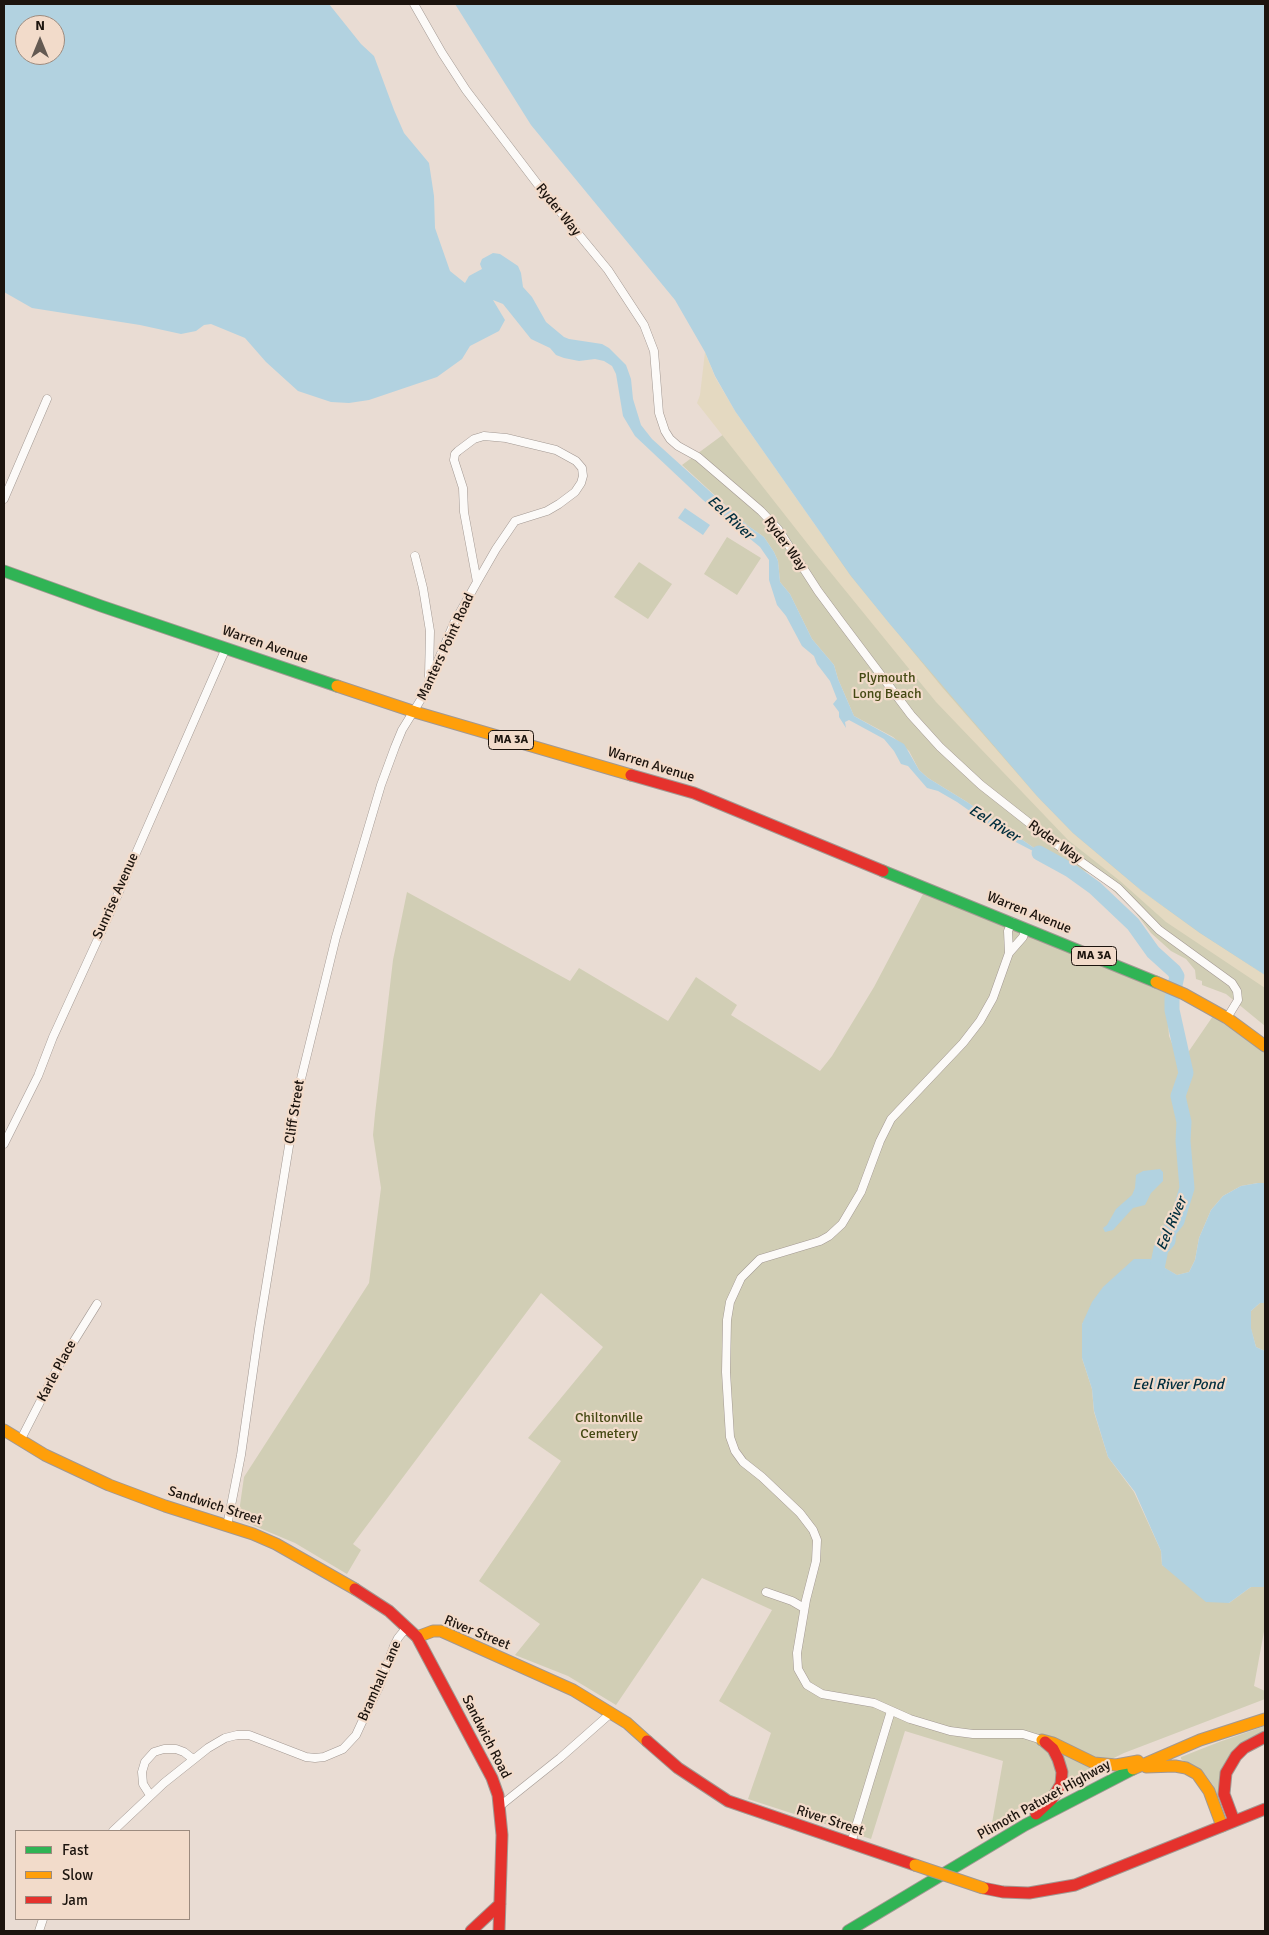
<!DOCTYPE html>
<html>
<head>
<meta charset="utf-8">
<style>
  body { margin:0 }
  #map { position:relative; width:1269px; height:1935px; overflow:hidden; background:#e9dcd3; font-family:Signika,sans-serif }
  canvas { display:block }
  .frame { position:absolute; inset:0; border:5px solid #1c140e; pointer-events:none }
  .legend { position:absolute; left:15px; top:1830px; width:175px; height:90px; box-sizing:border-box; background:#f2dbca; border:1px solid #9c8b7f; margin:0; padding:6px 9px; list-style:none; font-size:15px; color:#1c140e }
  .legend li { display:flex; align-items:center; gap:10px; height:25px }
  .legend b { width:25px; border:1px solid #9c8b7f }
  .north { position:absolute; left:15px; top:15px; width:50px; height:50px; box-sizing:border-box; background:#f2dbca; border:1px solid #9c8b7f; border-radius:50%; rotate:0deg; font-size:14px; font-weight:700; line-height:20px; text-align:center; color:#1c140e }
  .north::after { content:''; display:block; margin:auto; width:18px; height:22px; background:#645a53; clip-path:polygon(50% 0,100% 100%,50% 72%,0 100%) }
</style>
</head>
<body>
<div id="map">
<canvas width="1269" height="1935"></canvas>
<div class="frame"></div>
<ul class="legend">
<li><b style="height:6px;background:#30b455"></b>Fast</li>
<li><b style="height:6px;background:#ff9f0a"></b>Slow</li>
<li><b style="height:6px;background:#e5322d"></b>Jam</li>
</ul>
<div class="north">N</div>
</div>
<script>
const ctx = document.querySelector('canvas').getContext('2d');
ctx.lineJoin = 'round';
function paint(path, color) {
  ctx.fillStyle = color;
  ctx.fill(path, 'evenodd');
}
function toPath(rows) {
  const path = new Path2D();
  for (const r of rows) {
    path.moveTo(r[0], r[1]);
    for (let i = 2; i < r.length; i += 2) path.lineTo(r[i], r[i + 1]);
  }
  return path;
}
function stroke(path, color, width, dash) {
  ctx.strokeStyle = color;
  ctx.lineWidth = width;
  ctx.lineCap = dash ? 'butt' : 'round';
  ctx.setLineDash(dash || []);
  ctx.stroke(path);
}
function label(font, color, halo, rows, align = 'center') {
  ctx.font = font + ' Signika,sans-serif';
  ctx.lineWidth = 4.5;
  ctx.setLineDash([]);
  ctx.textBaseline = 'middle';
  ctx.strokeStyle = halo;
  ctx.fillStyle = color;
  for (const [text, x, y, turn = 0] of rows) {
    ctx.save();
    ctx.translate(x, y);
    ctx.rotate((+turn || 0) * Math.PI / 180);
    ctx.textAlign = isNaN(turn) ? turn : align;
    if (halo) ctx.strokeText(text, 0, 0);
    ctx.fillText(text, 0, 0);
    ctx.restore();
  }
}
paint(toPath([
  [728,431,1142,891,1265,975,1265,1026,1226,994,1202,985,1202,981,1196,979,1195,970,1186,959,1171,951,1151,933,1133,909,1104,882,1090,873,1058,862,1037,850,967,802,928,778,919,770,909,751,893,737,854,716,838,679,834,665,812,639,790,594,780,582,778,561,774,552,764,537,747,525,682,465],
  [727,537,761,558,737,595,704,574],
  [639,562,672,584,648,619,614,597],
  [407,892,570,981,579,968,668,1021,696,977,737,1005,731,1015,820,1071,832,1056,874,987,924,892,1166,993,1169,1036,1178,1058,1189,1051,1213,1016,1265,1053,1265,1183,1258,1183,1241,1186,1223,1196,1211,1210,1199,1238,1195,1260,1189,1272,1177,1275,1150,1260,1082,1324,1082,1358,1092,1389,1094,1412,1108,1457,1134,1492,1161,1551,1162,1565,1229,1603,1251,1587,1265,1587,1265,1626,1254,1686,1265,1691,1265,1699,1124,1753,1075,1777,992,1823,1003,1761,905,1731,871,1839,748,1799,771,1733,719,1701,772,1610,702,1578,616,1705,568,1676,515,1655,540,1624,479,1581,561,1461,528,1438,603,1347,541,1293,353,1544,361,1550,347,1574,295,1543,238,1519,244,1477,369,1283,381,1188,373,1135,375,1114,393,960],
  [1260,1303,1265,1303,1265,1351,1256,1347,1251,1329,1251,1311],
  [1265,1726,1265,1731,1247,1739,1237,1748,1223,1809,1213,1785,1205,1774,1181,1759,1181,1757,1219,1742]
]), '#d1ceb5');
paint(toPath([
  [705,352,715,377,735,411,851,576,942,687,1037,796,1073,833,1142,891,1200,933,1265,975,1265,988,1166,922,1120,881,1068,840,936,702,814,552,697,403,700,395]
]), '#e4d9c1');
paint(toPath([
  [4,4,329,4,361,44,374,56,394,110,404,133,429,163,434,196,435,228,450,271,465,283,469,276,482,269,480,264,482,259,493,253,500,254,518,266,521,273,523,287,532,297,546,322,564,337,569,339,602,344,609,348,626,365,631,379,633,399,641,425,652,439,747,525,764,537,774,552,778,561,780,582,790,594,812,639,834,665,838,679,854,716,904,744,919,770,928,778,967,802,1056,863,1008,838,957,802,938,791,927,788,908,766,901,764,894,751,884,739,849,720,845,722,846,728,839,717,839,712,833,704,837,699,830,681,817,664,814,656,802,646,786,616,777,605,769,580,769,560,760,547,703,500,635,436,623,416,616,374,612,366,604,361,595,359,579,361,564,358,556,355,550,348,531,339,503,304,493,300,505,320,499,331,470,346,462,359,437,377,369,400,349,403,331,402,298,391,266,362,245,338,211,324,204,325,196,331,181,334,140,325,32,308,4,292],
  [25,25,55,25,55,55,25,55],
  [455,4,1265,4,1265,975,1200,933,1142,891,1073,833,1037,796,889,623,851,576,735,411,715,376,705,352,675,300,531,125],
  [685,508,710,525,703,535,678,518],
  [1160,1169,1163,1172,1163,1181,1151,1193,1145,1205,1133,1208,1113,1230,1105,1232,1103,1228,1107,1225,1116,1209,1132,1195,1135,1188,1136,1175,1143,1171],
  [1258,1183,1265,1183,1265,1303,1260,1303,1251,1311,1251,1328,1256,1347,1265,1351,1265,1587,1251,1587,1229,1603,1206,1602,1162,1565,1161,1551,1135,1492,1108,1457,1094,1411,1092,1389,1082,1358,1082,1324,1092,1302,1103,1287,1134,1259,1150,1259,1177,1275,1189,1272,1195,1260,1199,1238,1211,1210,1223,1196,1241,1186]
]), '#b2d2e0');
stroke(toPath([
  [1039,853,1070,870,1095,888,1133,924,1153,952,1174,971,1177,976,1172,999,1172,1010,1186,1073,1178,1096,1184,1122,1183,1141,1187,1188,1177,1221,1169,1231,1168,1241,1161,1249,1154,1283]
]), '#b2d2e0', 15);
const street = toPath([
  [414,4,442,53,466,90,539,186,608,270,644,325,654,351,659,413,665,431,670,439,678,446,698,457,761,511,778,529,818,591,841,622,911,715,940,747,981,785,1056,844,1118,888,1159,930,1232,983,1237,991,1238,1000,1227,1018],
  [484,436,506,438,556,450,576,461,582,468,583,476,581,483,575,492,559,504,547,511,515,521,496,549,477,582,464,512,463,488,454,460,455,454,458,451,474,439,484,436],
  [4,499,47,399],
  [415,556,423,588,430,631,429,676],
  [1026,928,1023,937,1009,953,993,998,980,1021,963,1043,891,1119,880,1141,861,1192,842,1224,829,1236,820,1241,760,1259,741,1278,730,1302,727,1320,726,1372,730,1437,735,1451,743,1462,762,1477,800,1513,813,1530,817,1540,816,1561,806,1600,797,1653,798,1669,807,1685,822,1694,874,1703,910,1719,950,1731,973,1734,1023,1734,1042,1740],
  [1009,953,1008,931,1012,922],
  [4,1144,38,1076,53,1037,108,917,226,648],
  [20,1441,59,1365,97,1304],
  [227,1526,241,1455,259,1329,298,1091,336,937,381,785,395,747,402,730,423,696,454,623,477,582],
  [766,1592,792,1601,804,1608],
  [150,1795,143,1784,142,1772,145,1762,154,1752,164,1749,176,1749,184,1752,193,1759],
  [500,1806,560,1758,611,1713],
  [113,1831,164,1783,208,1748,225,1738,237,1735,249,1735,306,1757,315,1758,324,1757,343,1749,356,1735,362,1722,379,1687,394,1646,398,1638,407,1627],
  [851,1843,891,1711],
  [39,1931,43,1919]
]);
const fast = toPath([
  [4,571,101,606,337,686],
  [883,871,1156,982],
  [848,1931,1025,1825,1133,1769]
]);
const slow = toPath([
  [337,686,415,712,631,775],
  [1156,982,1184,994,1227,1018,1265,1046],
  [4,1430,45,1455,109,1485,165,1506,253,1534,276,1544,355,1589],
  [417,1637,433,1631,441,1631,573,1690,627,1723,647,1741],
  [1042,1740,1053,1743,1094,1763,1116,1765,1138,1761],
  [1146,1767,1175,1766,1186,1768,1197,1774,1209,1791,1222,1826],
  [1133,1769,1200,1740,1265,1719]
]);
const jam = toPath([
  [631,775,694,793,883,871],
  [355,1589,389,1611,417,1637,492,1778,498,1795,502,1835,499,1931],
  [647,1741,678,1768,728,1801,915,1865],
  [1036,1814,1052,1799,1061,1784,1062,1772,1058,1759,1053,1749,1045,1742],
  [1234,1821,1224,1794,1226,1773,1236,1756,1244,1748,1265,1737],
  [983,1888,1003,1892,1029,1893,1075,1885,1265,1809],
  [471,1931,500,1904]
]);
stroke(street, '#a29892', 9);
stroke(fast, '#a29892', 13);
stroke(slow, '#a29892', 13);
stroke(jam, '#a29892', 13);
stroke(street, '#fcfaf8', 8);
stroke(fast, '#30b455', 11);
stroke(slow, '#ff9f0a', 11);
stroke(jam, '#e5322d', 11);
const slowBridge = toPath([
  [915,1865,983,1888]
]);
stroke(slowBridge, '#a29892', 13, []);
stroke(slowBridge, '#ff9f0a', 11);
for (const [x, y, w] of [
  [511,740,45],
  [1094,956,45]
]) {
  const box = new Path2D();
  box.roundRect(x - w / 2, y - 9.5, w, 19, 4);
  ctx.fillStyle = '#f2dbca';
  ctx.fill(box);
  stroke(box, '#1c140e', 1);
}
label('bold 12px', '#1c140e', null, [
  ["MA 3A",511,740],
  ["MA 3A",1094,956]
]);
label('14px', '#1c140e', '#f2dbca', [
  ["Ryder Way",558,210,51],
  ["Ryder Way",785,544,54],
  ["Warren Avenue",265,645,19],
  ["Manters Point Road",446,647,-65],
  ["Warren Avenue",651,765,17],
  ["Ryder Way",1055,842,36],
  ["Sunrise Avenue",116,896,-66],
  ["Warren Avenue",1029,913,22],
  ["Cliff Street",295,1112,-81],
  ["Karle Place",57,1371,-62],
  ["Sandwich Street",215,1506,18],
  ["River Street",477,1633,22],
  ["Bramhall Lane",380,1681,-66],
  ["Sandwich Road",486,1737,63],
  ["Plimoth Patuxet Highway",1044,1800,-29],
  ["River Street",830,1821,18]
]);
label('14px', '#454913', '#f2dbca', [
  ["Plymouth",887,678],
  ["Long Beach",887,694],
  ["Chiltonville",609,1418],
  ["Cemetery",609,1434]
]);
label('italic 15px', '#002e3e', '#f2dbca', [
  ["Eel River",730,518,43],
  ["Eel River",994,824,32],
  ["Eel River",1172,1224,-67],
  ["Eel River Pond",1178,1385]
]);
</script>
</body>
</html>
